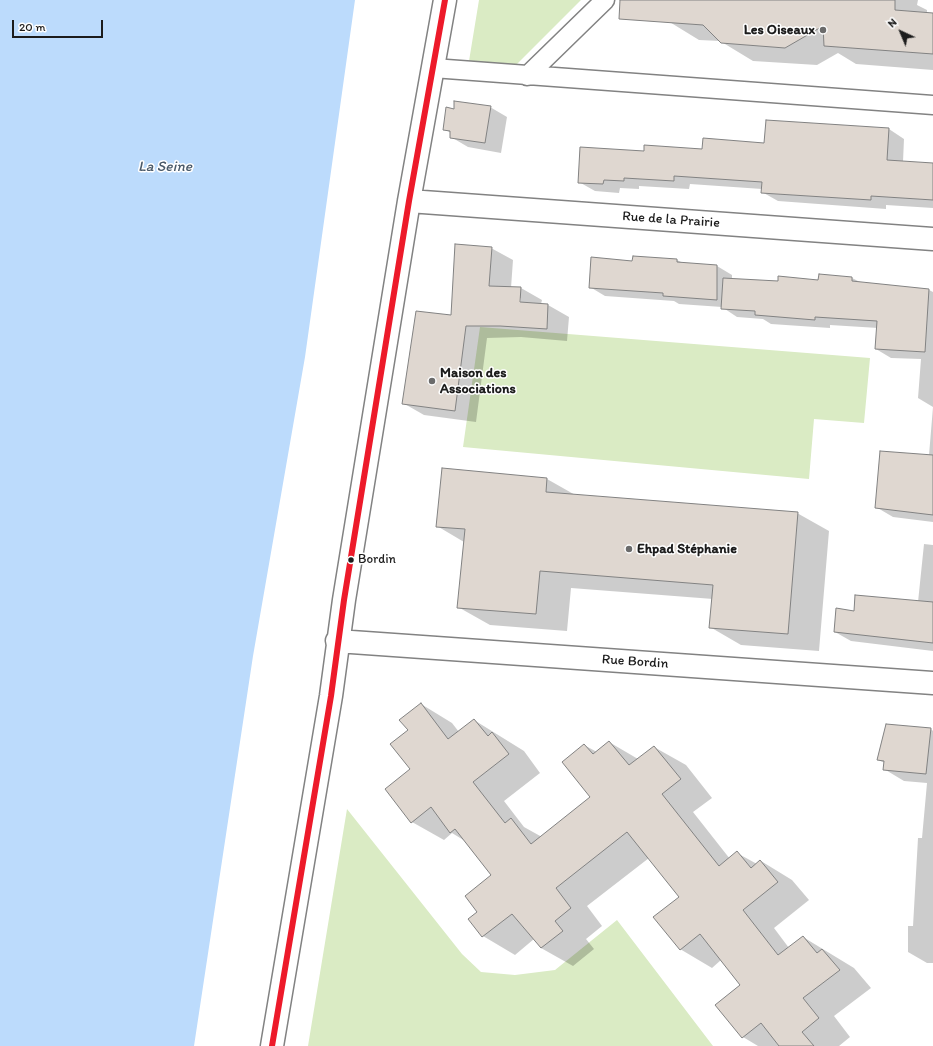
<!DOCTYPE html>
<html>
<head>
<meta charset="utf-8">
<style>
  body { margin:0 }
  #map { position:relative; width:933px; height:1046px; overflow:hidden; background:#fff; font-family:Itim,sans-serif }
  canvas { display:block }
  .north { position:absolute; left:881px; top:12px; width:40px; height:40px; -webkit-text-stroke:3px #fff; paint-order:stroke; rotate:316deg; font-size:11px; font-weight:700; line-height:16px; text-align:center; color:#1c1c1c }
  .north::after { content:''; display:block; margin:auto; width:14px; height:18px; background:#1c1c1c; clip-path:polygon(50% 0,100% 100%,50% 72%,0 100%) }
  .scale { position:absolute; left:12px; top:20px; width:91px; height:18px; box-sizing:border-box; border:2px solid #1c1c1c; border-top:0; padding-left:5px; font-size:12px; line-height:14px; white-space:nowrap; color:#1c1c1c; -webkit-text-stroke:3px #fff; paint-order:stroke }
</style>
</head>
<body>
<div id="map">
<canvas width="933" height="1046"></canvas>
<div class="north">N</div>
<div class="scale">20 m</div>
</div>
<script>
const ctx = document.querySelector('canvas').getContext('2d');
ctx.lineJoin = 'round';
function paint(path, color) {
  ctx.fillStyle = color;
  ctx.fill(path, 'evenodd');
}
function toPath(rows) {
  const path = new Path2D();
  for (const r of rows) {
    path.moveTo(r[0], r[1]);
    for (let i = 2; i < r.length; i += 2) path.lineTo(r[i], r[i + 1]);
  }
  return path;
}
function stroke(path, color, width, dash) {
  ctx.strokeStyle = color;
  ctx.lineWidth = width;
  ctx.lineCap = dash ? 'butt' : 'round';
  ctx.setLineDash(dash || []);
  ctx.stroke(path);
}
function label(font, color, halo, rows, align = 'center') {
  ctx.font = font + ' Itim,sans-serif';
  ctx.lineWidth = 3;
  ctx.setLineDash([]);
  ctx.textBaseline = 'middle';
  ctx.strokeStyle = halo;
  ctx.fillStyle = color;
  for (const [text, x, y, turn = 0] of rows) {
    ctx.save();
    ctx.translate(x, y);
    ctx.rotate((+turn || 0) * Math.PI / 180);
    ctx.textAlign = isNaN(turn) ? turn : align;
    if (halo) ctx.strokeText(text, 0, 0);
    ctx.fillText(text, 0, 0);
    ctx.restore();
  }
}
paint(toPath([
  [479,0,581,0,516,65,469,61],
  [480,327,870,358,864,423,814,419,809,479,463,447],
  [347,809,462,954,481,972,515,975,555,970,617,920,713,1046,308,1046]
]), '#daebc4');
paint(toPath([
  [0,0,355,0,305,357,253,656,194,1046,0,1046]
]), '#bcdbfc');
paint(toPath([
  [655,0,918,0,917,5,927,10,927,13,933,14,933,70,856,64,838,53,817,65,753,61,720,41,699,40,668,21],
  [490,107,507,117,501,153,468,147,451,137,451,133,444,129],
  [889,129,904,139,903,162,933,164,933,208,886,205,886,209,778,201,762,192,762,189,690,184,689,189,639,186,639,189,620,188,619,193,595,191,579,182,645,152,703,151],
  [491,248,513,260,511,288,521,288,542,300,541,304,548,305,569,317,567,341,521,337,487,338,476,422,424,415,403,403],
  [519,298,521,298,521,307],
  [634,257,677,260,683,263,717,266,732,275,732,279,778,282,852,278,862,283,929,290,933,292,933,522,893,517,876,507,929,455,933,407,918,398,921,359,891,358,876,349,878,328,830,325,830,328,771,324,763,319,737,317,722,307,679,304,674,301,605,296,590,287,633,262],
  [547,479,577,496,797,513,829,531,819,651,741,645,710,627,713,599,571,588,567,631,490,625,458,607,464,542,437,526],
  [924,544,933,545,933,651,851,641,835,632,855,612,918,602],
  [421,704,452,723,459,732,474,720,524,751,540,773,504,801,524,827,542,837,591,797,584,745,597,752,609,742,638,759,654,747,686,765,712,798,693,812,730,859,737,853,757,864,761,861,792,880,809,900,774,928,789,948,803,937,854,968,871,988,834,1016,850,1037,839,1046,758,1046,743,1037,741,985,721,960,712,968,680,949,681,897,649,858,587,906,602,926,586,939,594,949,573,966,541,948,534,939,515,955,483,936,470,919,479,912,492,876,465,841,452,833,444,840,412,822,409,731],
  [931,729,933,731,933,963,927,963,908,952,908,926,913,926,918,838,922,838,927,783,904,781,884,769,885,763,878,760]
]), '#0003');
const building = toPath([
  [620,0,895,0,895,10,933,13,933,54,824,46,823,26,785,48,721,43,703,25,619,19,620,0],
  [454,101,491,106,485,143,450,138,450,131,443,130,446,107,454,109,454,101],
  [766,120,889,128,887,160,933,163,933,200,871,196,871,200,761,193,762,182,674,176,674,181,624,178,624,181,604,180,603,184,578,183,580,147,644,151,644,145,702,149,703,138,764,143,766,120],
  [455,244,492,247,489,286,521,287,520,302,548,304,547,329,500,326,466,326,455,411,402,404,416,311,451,315,455,244],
  [633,256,677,259,677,262,717,265,717,300,663,296,663,293,589,288,591,257,632,261,633,256],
  [819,274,852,277,852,281,929,289,925,352,875,349,877,321,815,317,815,320,755,315,755,311,721,309,723,278,778,281,778,276,818,280,819,274],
  [880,451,933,455,933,515,875,508,880,451],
  [442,468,547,478,546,492,798,512,788,634,709,628,713,585,540,571,536,614,457,608,465,529,436,527,442,468],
  [855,595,933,602,933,643,834,632,836,608,854,611,855,595],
  [421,703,448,739,474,719,488,736,492,732,509,754,473,782,505,823,511,818,531,844,590,797,562,762,584,744,593,754,609,741,629,765,654,746,681,779,662,794,719,866,737,851,751,868,760,860,778,882,743,910,778,955,803,936,817,953,822,949,840,970,803,998,819,1018,802,1032,814,1046,779,1046,761,1023,742,1038,715,1005,740,985,700,934,680,950,653,917,679,897,627,832,556,888,571,908,555,921,563,931,541,948,512,914,482,937,468,919,477,912,465,896,491,875,455,829,450,833,431,807,411,823,385,789,410,769,390,744,408,730,399,720,421,703],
  [886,724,931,728,926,774,883,770,884,761,877,760,886,724]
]);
paint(building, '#dfd7d0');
stroke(building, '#828282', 1);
const service = toPath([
  [433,68,933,105],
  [527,76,605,0]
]);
const minor = toPath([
  [409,201,933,239],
  [337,641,933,683],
  [272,1046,331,696,344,600,409,201,445,0]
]);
stroke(service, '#828282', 21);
stroke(minor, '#828282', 25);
stroke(service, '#fff', 18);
stroke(minor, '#fff', 22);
stroke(toPath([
  [272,1046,331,696,344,600,409,201,445,0]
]), '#ed1a2a', 6);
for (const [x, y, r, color] of [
  [823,30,4,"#6b6b6b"],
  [432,381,4,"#6b6b6b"],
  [629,549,4,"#6b6b6b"],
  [351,560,3.5,"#1c1c1c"]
]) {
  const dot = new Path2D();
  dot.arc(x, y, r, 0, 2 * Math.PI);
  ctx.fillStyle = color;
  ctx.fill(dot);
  stroke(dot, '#fff', 1.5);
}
label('13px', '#1c1c1c', '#fff', [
  ["Bordin",358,560]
], 'left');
label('bold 14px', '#1c1c1c', '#fff', [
  ["Les Oiseaux",815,30,"right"],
  ["Maison des",440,373],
  ["Associations",440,389],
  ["Ehpad Stéphanie",637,549]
], 'left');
label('14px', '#1c1c1c', '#fff', [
  ["Rue de la Prairie",671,220,4],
  ["Rue Bordin",635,662,4]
]);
label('italic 15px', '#4a5a6a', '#fff', [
  ["La Seine",165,167]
]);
</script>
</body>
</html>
